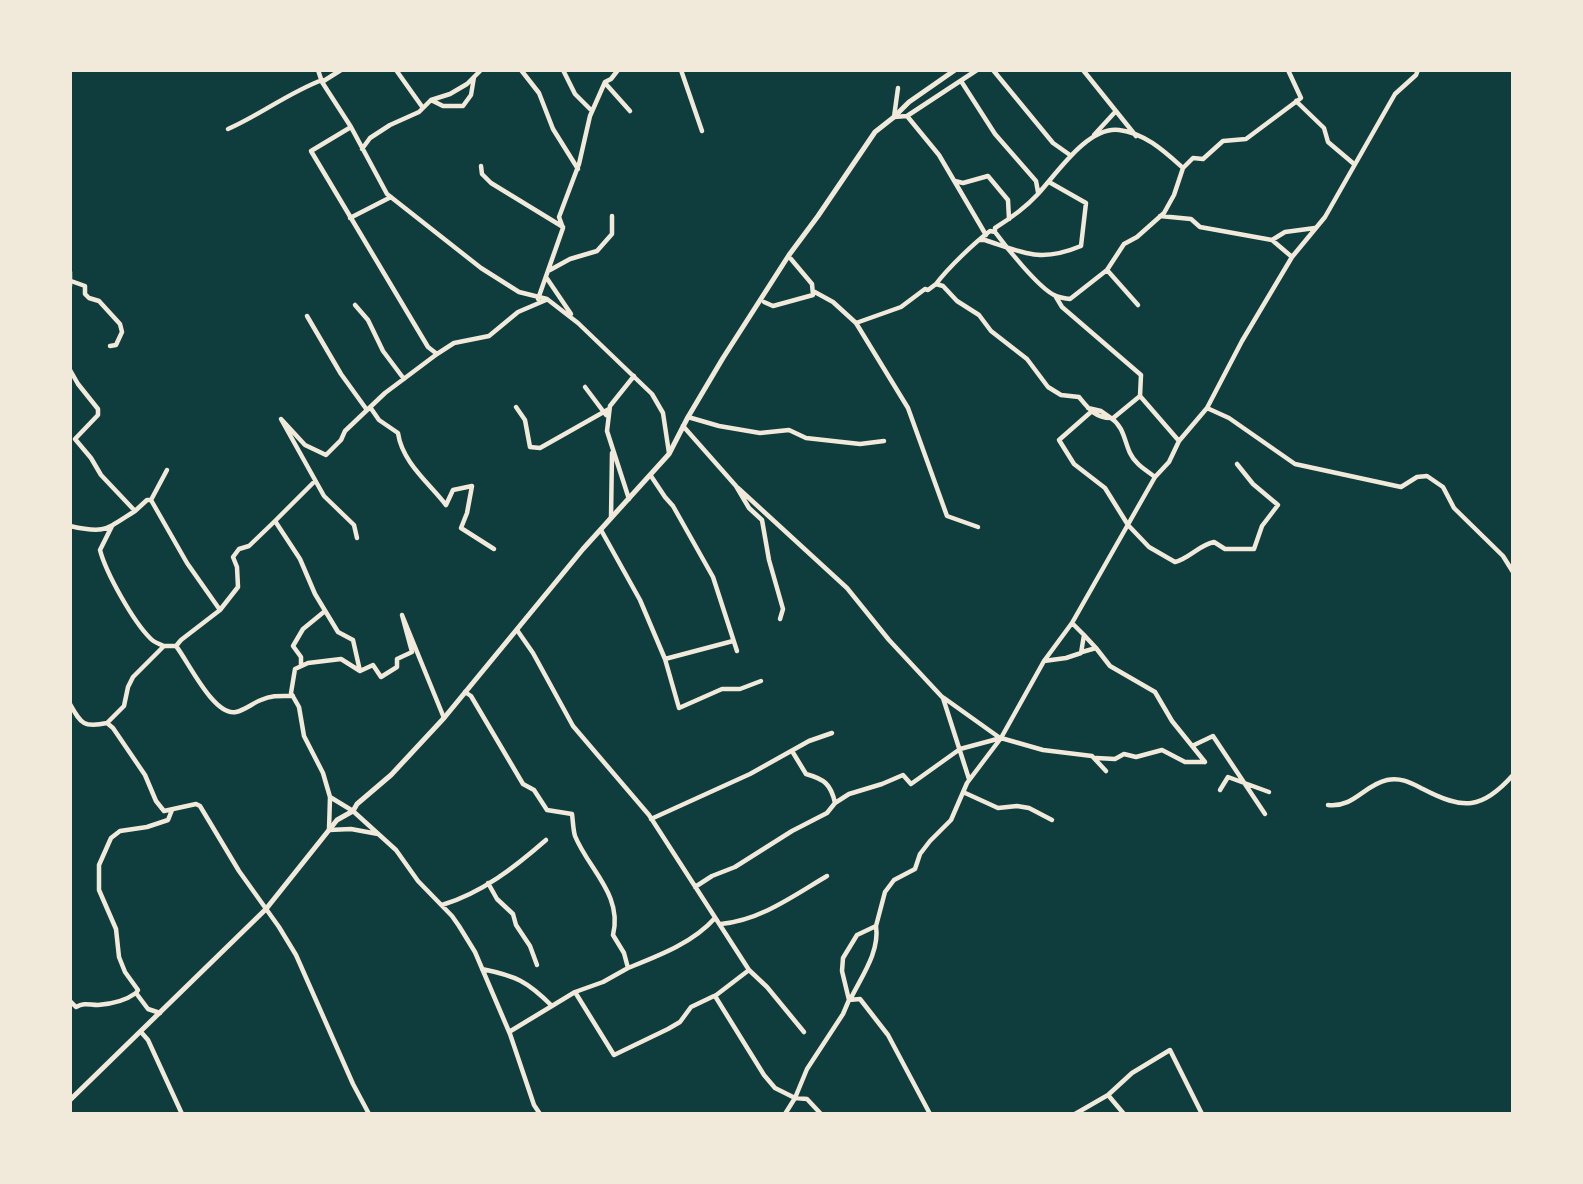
<!DOCTYPE html>
<html>
<head>
<meta charset="utf-8">
<style>
  body { margin:0 }
  #map { position:relative; width:1583px; height:1184px; overflow:hidden; background:#0f3d3e; font-family:Cabin,sans-serif }
  canvas { display:block }
  .frame { position:absolute; inset:0; border:72px solid #f1e9da; pointer-events:none }
</style>
</head>
<body>
<div id="map">
<canvas width="1583" height="1184"></canvas>
<div class="frame"></div>
</div>
<script>
const g = document.querySelector('canvas').getContext('2d');
g.lineJoin = 'round';
function trace(path, color, width, dash) { g.strokeStyle = color; g.lineWidth = width; g.lineCap = dash ? 'butt' : 'round'; g.setLineDash(dash || []); g.stroke(path); }
trace(new Path2D(`
  M318,70L322,82L351,127L387,194L481,268L519,292L547,299L578,323L652,394L663,413L669,453
  M396,70L423,108
  M521,70L539,93L553,129L578,169
  M563,70L575,94L592,111
  M681,70L702,131
  M993,70L1053,143L1070,155
  M1083,70L1136,136
  M961,81L995,134L1036,181L1038,192
  M322,82L341,70
  M605,83L630,111
  M898,88L894,117L907,116L977,70
  M431,100L443,106H463L471,95L474,77
  M1296,101L1324,128L1328,142L1354,164
  M907,116L939,155L986,235
  M351,127L311,151L428,347L437,354
  M228,129C260,115 288,93 322,80
  M1094,135L1116,111
  M362,149L370,138L390,125L419,112L431,100L450,94L467,84L481,70
  M481,166L482,174L491,183L563,227
  M1183,168L1193,158L1203,159L1223,141L1246,139L1301,98L1288,70
  M955,181L963,183L988,176L1008,200L1009,219
  M1160,216L1191,219L1200,227L1272,240L1292,257
  M350,218L391,197
  M979,240H985C1024,253 1040,263 1081,246L1086,203L1049,182
  M1272,240L1285,232L1315,228
  M550,270L570,259L597,251L612,234V216
  M1107,270L1138,305
  M70,272V286
  M546,277L571,314
  M71,281L85,286V294L89,298L99,301L120,324L122,332L116,345L110,346
  M936,284C948,268 974,243 990,231L995,232C1006,247 1038,287 1054,295C1059,298 1064,298 1070,299L1107,270L1124,244L1137,237L1164,213L1174,195L1183,168C1165,152 1145,133 1119,130C1087,126 1056,175 1037,195C1025,208 1011,218 995,228V232
  M813,291L833,302L856,323L901,307L925,289L928,290L936,284L943,286L957,301L979,315L991,331L1027,359L1048,387L1061,395L1079,397C1088,408 1095,418 1111,418L1101,411L1088,408
  M1056,297L1062,307L1141,375L1140,396
  M538,299L563,228L559,217L579,164L590,116L605,82L611,79L618,70
  M764,302L773,306L813,295L812,284L791,259
  M355,305L368,320L383,351L404,379
  M307,316L341,374L367,410
  M856,323L908,408L947,516L978,527
  M70,370L78,384L98,409V415L75,439L91,458L101,475L135,511L147,500H151
  M585,387L606,415
  M370,407L379,420L398,433C402,462 429,483 446,505L453,490L472,486L467,513L461,528L494,549
  M516,407L525,420L530,447L540,448L609,409
  M1207,408L1229,418L1295,464L1401,487L1417,477L1427,476L1443,487L1454,508L1503,556L1513,572
  M1092,411L1059,440L1074,464L1105,488L1128,525L1149,547L1175,562C1190,558 1199,545 1214,542L1225,549H1254L1262,526L1278,505L1253,484L1237,464
  M688,417L719,426L760,433L789,430L806,438L860,444L884,441
  M1111,418C1124,427 1124,440 1130,453C1135,464 1146,470 1155,477
  M1112,419L1140,396L1179,441
  M683,426L736,486L749,508L762,520L769,560L783,609L780,619
  M167,470L151,500L187,563L220,610L238,587L237,567L233,557L239,549L249,546L275,521
  M651,476L665,497L673,506L713,577L737,651
  M315,481L275,521L300,559L315,594L338,632L353,640L360,671
  M738,488L847,588L889,640L943,698L969,779
  M629,499L607,431L610,406L634,376
  M611,518L612,453
  M70,526C105,534 105,530 135,511
  M601,530L640,600L665,659L679,708L722,689H740L761,681
  M357,538L354,525L324,496L281,419L305,445L326,455L341,440L345,431L385,393L437,354L454,343L489,336L518,312L546,300
  M517,630L533,653L573,726L649,815L749,970
  M163,646H176L181,640L220,610
  M176,646C188,661 214,717 236,712C245,710 253,703 261,700C272,695 281,696 293,696
  M1096,648L1110,666L1155,692L1172,721L1205,762
  M1082,652L1096,648L1084,635
  M665,659L733,641
  M1044,661L1066,658L1081,653L1084,635L1072,623
  M301,666V657L293,646L303,629L325,611
  M465,692L471,696L523,784L534,790L547,810L572,814C573,821 573,829 575,836C589,870 623,895 613,935L624,953L628,968L603,982L575,992L614,1055L668,1029L680,1022L691,1007L714,996
  M944,698L1000,738
  M70,704C81,724 84,728 107,723L113,728L145,775L156,801L164,811L196,804L200,806L239,871L279,927L296,955L353,1084L369,1114
  M107,723L124,706L128,687L133,677L164,646C159,644 153,642 150,638C133,621 106,573 100,550L112,526
  M1192,746L1213,736L1265,814
  M792,751L806,774C824,779 831,784 835,803
  M1096,758L1115,759L1124,754L1136,757L1162,750L1185,762H1204
  M1220,790L1228,777L1269,792
  M963,792L998,808L1017,806L1029,808L1052,820
  M330,797L353,811L396,850L418,881L452,916L459,926L475,952L510,1034L534,1105L540,1114
  M1328,805C1354,808 1364,785 1387,780C1401,777 1411,783 1423,789C1463,810 1482,810 1513,775
  M651,819L750,774L809,741L832,733
  M378,834L351,829L329,830L330,797L323,773L304,736L299,707L291,693L295,669L308,663L341,659L360,671L373,665L381,677L397,667V659L412,652L402,615L444,718
  M488,883L497,899L513,914L516,925L530,946L537,965
  M695,887L712,876L735,867L792,831L827,813L835,803L849,794L882,784L903,775L911,784L960,749L1001,738L1044,661L1072,623L1155,477L1169,462L1179,441L1207,408L1242,341L1292,257L1325,217L1395,94L1416,75L1418,70
  M442,905C482,893 515,867 546,840
  M721,924C761,920 793,896 827,876
  M628,968C658,956 693,943 715,918
  M482,969C516,976 527,981 552,1006
  M136,993L138,990L125,972L119,957L116,929L99,890V865L111,838L120,831L147,827L168,820L172,810
  M849,1000L860,999L888,1035L930,1114
  M850,1000C861,977 880,952 876,926
  M70,1001L76,1007C85,1002 89,1005 98,1005C112,1004 125,1001 136,993L148,1009L160,1013
  M141,1032L148,1040L182,1114
  M509,1032L575,992
  M804,1032L767,987L749,970L715,996L764,1075L775,1088L795,1098L807,1069L843,1014L849,1000L842,971L843,958L857,935L876,926L885,892L894,880L915,869L920,854L930,841L951,820L967,783L1001,738L1043,750L1092,756L1106,771
  M1108,1095L1132,1073L1170,1050L1202,1114
  M785,1114L795,1098L807,1099L821,1114
  M1075,1114L1108,1095L1124,1114`), '#f1e9da', 4.5);
trace(new Path2D(`
  M70,1100L266,909L337,820L353,811L357,804L391,775L444,718L583,549L669,454L688,417L723,358L789,255L818,216L875,132L894,117L909,102L955,70`), '#f1e9da', 5);
</script>
</body>
</html>
